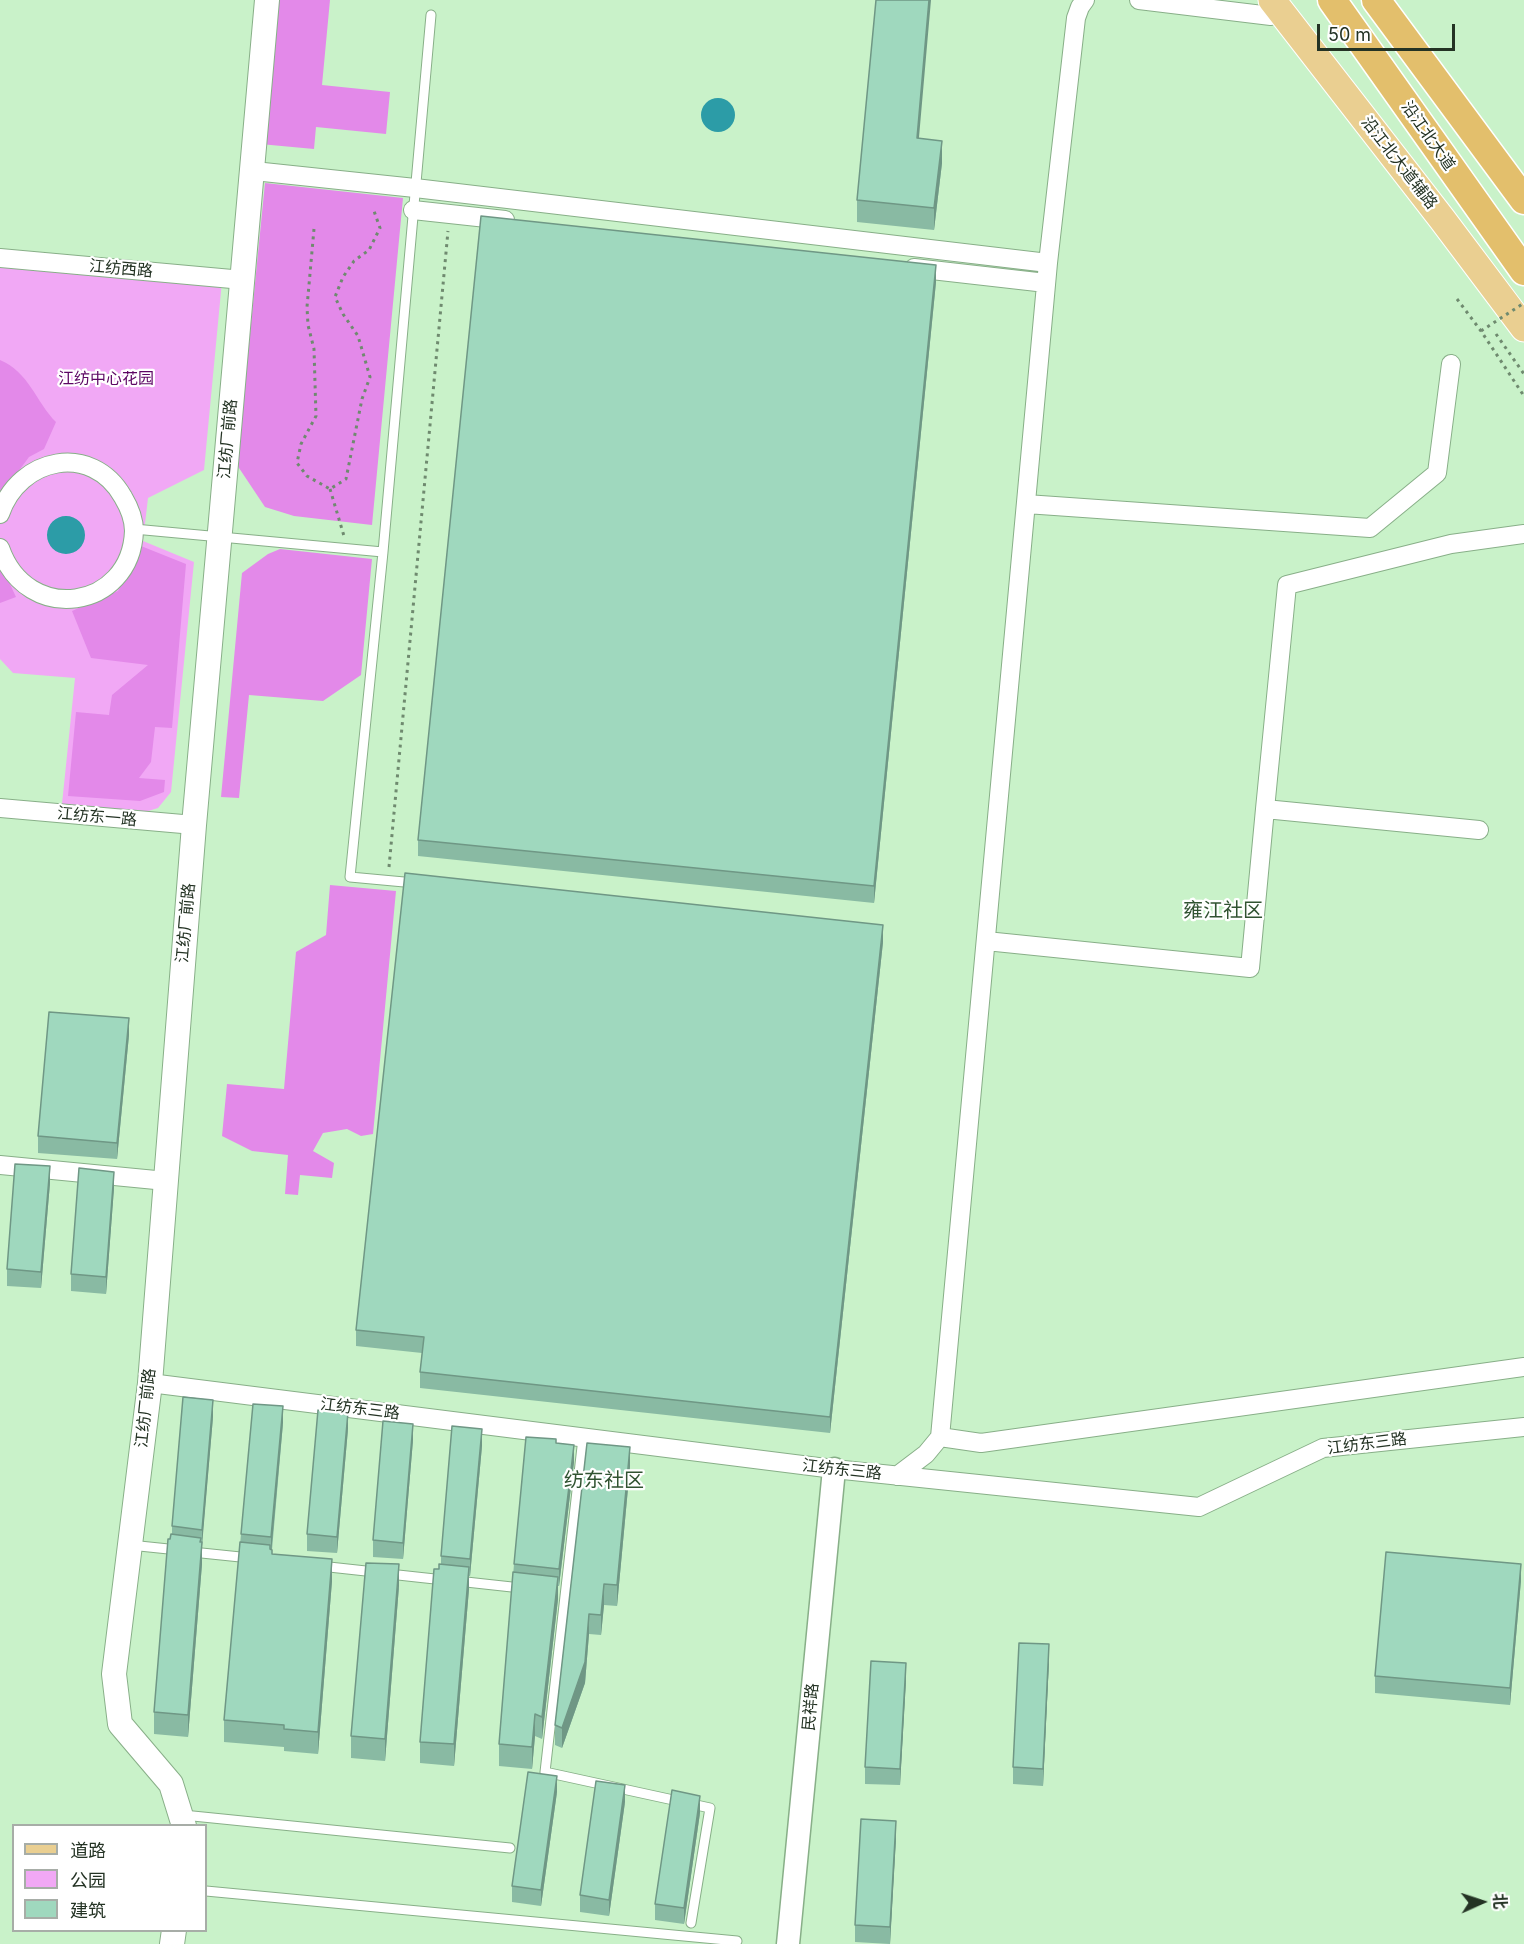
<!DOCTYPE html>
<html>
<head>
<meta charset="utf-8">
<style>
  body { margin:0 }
  #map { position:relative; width:1524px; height:1944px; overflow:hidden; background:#c9f2c9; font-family:Inter,"Noto Sans SC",sans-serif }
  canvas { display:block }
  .legend { position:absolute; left:12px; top:1824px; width:195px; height:108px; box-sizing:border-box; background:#fff; border:2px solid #a7ada7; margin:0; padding:8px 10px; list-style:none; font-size:18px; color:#243324 }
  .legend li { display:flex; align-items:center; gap:12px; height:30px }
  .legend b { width:30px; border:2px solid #a7ada7 }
  .north { position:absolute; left:1452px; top:1872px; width:60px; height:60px; -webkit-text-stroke:4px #fff; paint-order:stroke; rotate:87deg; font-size:16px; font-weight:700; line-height:24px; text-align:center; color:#243324 }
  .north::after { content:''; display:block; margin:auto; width:21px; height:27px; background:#243324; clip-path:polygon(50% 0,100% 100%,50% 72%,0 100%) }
  .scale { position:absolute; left:1317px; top:24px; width:138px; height:27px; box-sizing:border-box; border:3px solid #243324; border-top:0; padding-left:8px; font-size:18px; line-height:21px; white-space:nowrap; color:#243324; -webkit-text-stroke:4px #fff; paint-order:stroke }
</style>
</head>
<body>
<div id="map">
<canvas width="1524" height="1944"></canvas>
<ul class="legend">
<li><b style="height:8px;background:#eacf91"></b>道路</li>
<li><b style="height:16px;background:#f1a8f5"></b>公园</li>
<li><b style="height:16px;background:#9fd8be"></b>建筑</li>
</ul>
<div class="north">北</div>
<div class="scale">50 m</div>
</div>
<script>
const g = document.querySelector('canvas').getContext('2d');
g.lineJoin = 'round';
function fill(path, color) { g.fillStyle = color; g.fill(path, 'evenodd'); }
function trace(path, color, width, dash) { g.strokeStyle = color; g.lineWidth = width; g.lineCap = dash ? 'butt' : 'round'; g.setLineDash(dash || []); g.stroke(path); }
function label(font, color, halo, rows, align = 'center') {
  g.font = font + ' Inter,"Noto Sans SC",sans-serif'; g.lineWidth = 4.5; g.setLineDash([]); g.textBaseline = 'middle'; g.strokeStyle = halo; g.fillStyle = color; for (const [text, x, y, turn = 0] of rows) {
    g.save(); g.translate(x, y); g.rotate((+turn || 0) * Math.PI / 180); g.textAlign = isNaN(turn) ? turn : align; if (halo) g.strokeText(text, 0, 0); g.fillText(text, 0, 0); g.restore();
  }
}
fill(new Path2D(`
  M0,263L222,281L204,470L148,498L143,541L194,562L171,792L158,808L145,812L62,804L75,678L13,673L0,659Z`), '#f1a8f5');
fill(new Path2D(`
  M273,0H330L322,85L390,92L386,134L316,127L314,149L260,144Z
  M265,183L403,198L372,525L294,516L265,507L237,465Z
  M0,360C29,372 36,402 56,422L44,449L29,457L0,496Z
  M141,546L186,564L172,728L155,727L151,762L139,778L165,780L164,792L140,801L68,796L76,712L109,715L112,695L148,665L91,658L72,611L118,591Z
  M280,549L372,559L361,675L323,701L249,695L239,798L221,797L242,573L268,554Z
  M0,563L16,597L0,603Z
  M330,885L396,891L373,1134L361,1136L347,1129L323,1133L313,1151L334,1163L332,1178L300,1175L298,1195L285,1194L288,1155L252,1151L222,1136L227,1084L284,1089L296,952L326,935Z`), '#e389e9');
fill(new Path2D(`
  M701 115a17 17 0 1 1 34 0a17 17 0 1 1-34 0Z
  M47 535a19 19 0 1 1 38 0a19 19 0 1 1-38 0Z`), '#2c9ca7');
const service = new Path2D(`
  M134,529L383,552
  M415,883L350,877L383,552L431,15
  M583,1438L545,1772L710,1808L691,1923
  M130,1545L178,1550
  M192,1552L250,1558
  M320,1566L375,1572
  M389,1574L444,1580
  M457,1581L521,1588
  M183,1815L510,1848
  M206,1891L737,1941`);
const minor = new Path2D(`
  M1139,0L1271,16
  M254,171L415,188L1048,263
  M413,210L505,220
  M0,258L243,280
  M914,268L1046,283
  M1026,504L1370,528L1437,473L1451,364
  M0,514C19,457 92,442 123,497C129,507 134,519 134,531C131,610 27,626 0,548
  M0,808L194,825
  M1265,809L1287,585L1451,544L1524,534
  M986,941L1250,968L1265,809L1479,830
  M0,1165L166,1181
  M150,1383L834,1469L1199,1507L1323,1448L1524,1427
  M940,1437L981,1443L1524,1367
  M897,1476L926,1454L940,1437L1048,263L1076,18L1080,7L1085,0`);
const tertiary = new Path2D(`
  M788,1944L834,1469`);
const secondary = new Path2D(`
  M184,1826L171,1784L120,1724L114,1674L150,1383L194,825L267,0
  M172,1944L174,1930`);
const primary = new Path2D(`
  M1272,0L1442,219L1524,328`);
const trunk = new Path2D(`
  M1332,0L1524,271
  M1376,0L1524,200`);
trace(service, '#88af88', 11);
trace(minor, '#88af88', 20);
trace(tertiary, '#88af88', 25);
trace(secondary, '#88af88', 26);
trace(primary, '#fff', 29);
trace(trunk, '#fff', 31);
trace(new Path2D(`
  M314,229L307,307L308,325L314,349L316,416L301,444L297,463L307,476L330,489L346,479L362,399L370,377L358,336L343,314L335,297L343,277L354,261L369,250L380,228L374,211
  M1457,299L1481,331L1524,396
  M1496,334L1524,374
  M330,489L344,536
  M389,867L448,231`), '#6f8a6f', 3, [3, 4.5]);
trace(service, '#fff', 9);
trace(minor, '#fff', 18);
trace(tertiary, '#fff', 22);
trace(secondary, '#fff', 24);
trace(primary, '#eacf91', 27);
trace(trunk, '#e3bf6c', 28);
trace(new Path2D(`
  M1481,331L1524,303`), '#6f8a6f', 3, [3, 4.5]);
fill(new Path2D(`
  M918,138L942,163L934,230L857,222V200Z
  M936,282L874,903L418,856V840Z
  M883,942L830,1433L420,1388V1372L422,1353L356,1346V1330Z
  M129,1035L117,1159L38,1153V1136Z
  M50,1183L41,1288L7,1286V1269Z
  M114,1188L106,1294L71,1291V1274Z
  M213,1417L202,1542V1564L188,1737L154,1734V1712L170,1539L172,1534V1526Z
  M283,1423L272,1550V1554L332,1581L318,1754L284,1751V1747L224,1742V1720L241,1534Z
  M348,1429L337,1553L307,1551V1534Z
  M413,1440L403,1559L373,1557V1540Z
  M556,1443L574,1462L559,1586H558V1599L542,1739L535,1736L532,1769L499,1766V1744L514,1564Z
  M482,1446L470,1576H469V1589L454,1766L420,1763V1742L439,1569L441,1564V1556Z
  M630,1467L617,1606L604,1605L601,1635L589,1634L585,1683L562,1748L555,1745V1725Z
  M1521,1580L1510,1705L1375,1693V1676Z
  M399,1586L385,1761L351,1758V1736Z
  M1049,1661L1043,1786L1013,1784V1767Z
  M906,1680L900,1785L865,1784V1767Z
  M557,1792L541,1906L512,1902V1886Z
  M625,1802L609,1916L580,1912V1895Z
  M700,1813L684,1924L655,1920V1904Z
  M896,1838L890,1944L855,1942V1925Z`), '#89baa3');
fill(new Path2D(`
  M929,0H931L917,160V138Z
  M942,141V163L934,230V208Z
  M936,265V282L874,903V886Z
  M883,925V942L830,1433V1417Z
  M129,1018V1035L117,1159V1143Z
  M50,1166V1183L41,1288V1272Z
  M114,1172V1188L106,1294V1277Z
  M213,1400V1417L202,1546V1530Z
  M283,1406V1423L271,1554V1537Z
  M348,1412V1429L337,1553V1537Z
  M413,1424V1440L403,1559V1543Z
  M482,1429V1446L470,1576V1559Z
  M574,1445V1462L559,1586V1569Z
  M630,1447V1467L617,1606V1585Z
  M202,1542V1564L188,1737V1715Z
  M332,1559V1581L318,1754V1732Z
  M399,1564V1586L385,1761V1739Z
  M1521,1564V1580L1510,1705V1688Z
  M469,1567V1589L454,1766V1744Z
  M558,1577V1599L542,1739V1717Z
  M604,1584V1605L601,1635V1615Z
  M589,1614V1634L585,1683L562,1748V1728Z
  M1049,1644V1661L1043,1786V1769Z
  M906,1663V1680L900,1785V1769Z
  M535,1714V1736L532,1769V1747Z
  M557,1776V1792L541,1906V1890Z
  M625,1785V1802L609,1916V1900Z
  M700,1796V1813L684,1924V1908Z
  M896,1821V1838L890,1944V1927Z`), '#6f9785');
const building = new Path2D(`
  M876,0H929L917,138L942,141L934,208L857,200Z
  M481,216L936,265L874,886L418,840Z
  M405,873L883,925L830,1417L420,1372L424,1337L356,1330Z
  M49,1012L129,1018L117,1143L38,1136Z
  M15,1164L50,1166L41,1272L7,1269Z
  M79,1168L114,1172L106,1277L71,1274Z
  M183,1397L213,1400L202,1530L172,1526Z
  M253,1404L283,1406L271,1537L241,1534Z
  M318,1410L348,1412L337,1537L307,1534Z
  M383,1421L413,1424L403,1543L373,1540Z
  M452,1426L482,1429L470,1559L441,1556Z
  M526,1437L556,1439V1443L574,1445L559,1569L514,1564Z
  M587,1443L630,1447L617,1585L604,1584L601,1615L589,1614L585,1662L562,1728L555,1725Z
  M171,1534L201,1538L200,1542H202L188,1715L154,1712L168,1539H170Z
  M240,1542L270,1545V1549L272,1550V1554L332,1559L318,1732L284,1729V1725L224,1720Z
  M1386,1552L1521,1564L1510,1688L1375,1676Z
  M366,1563L399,1564L385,1739L351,1736Z
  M439,1564L469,1567L454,1744L420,1742L434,1569H439Z
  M513,1572L558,1577L542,1717L535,1714L532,1747L499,1744Z
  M1019,1643L1049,1644L1043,1769L1013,1767Z
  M871,1661L906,1663L900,1769L865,1767Z
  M528,1772L557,1776L541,1890L512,1886Z
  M596,1781L625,1785L609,1900L580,1895Z
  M672,1790L700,1796L684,1908L655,1904Z
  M861,1819L896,1821L890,1927L855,1925Z`);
fill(building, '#9fd8be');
trace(building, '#6f9785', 1.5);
label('16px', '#243324', '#fff', [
  ["沿江北大道",1428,136,55],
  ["沿江北大道辅路",1399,163,52],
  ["江纺西路",121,269,5],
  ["江纺厂前路",228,439,-85],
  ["江纺东一路",97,817,5],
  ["江纺厂前路",186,923,-85],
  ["江纺厂前路",146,1408,-84],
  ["江纺东三路",360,1409,7],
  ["江纺东三路",1367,1444,-7],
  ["江纺东三路",842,1470,6],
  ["民祥路",811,1707,-85]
]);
label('16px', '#5d0764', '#fff', [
  ["江纺中心花园",106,379]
]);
label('20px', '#305331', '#fff', [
  ["雍江社区",1223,911],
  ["纺东社区",604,1481]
]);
</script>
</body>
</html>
